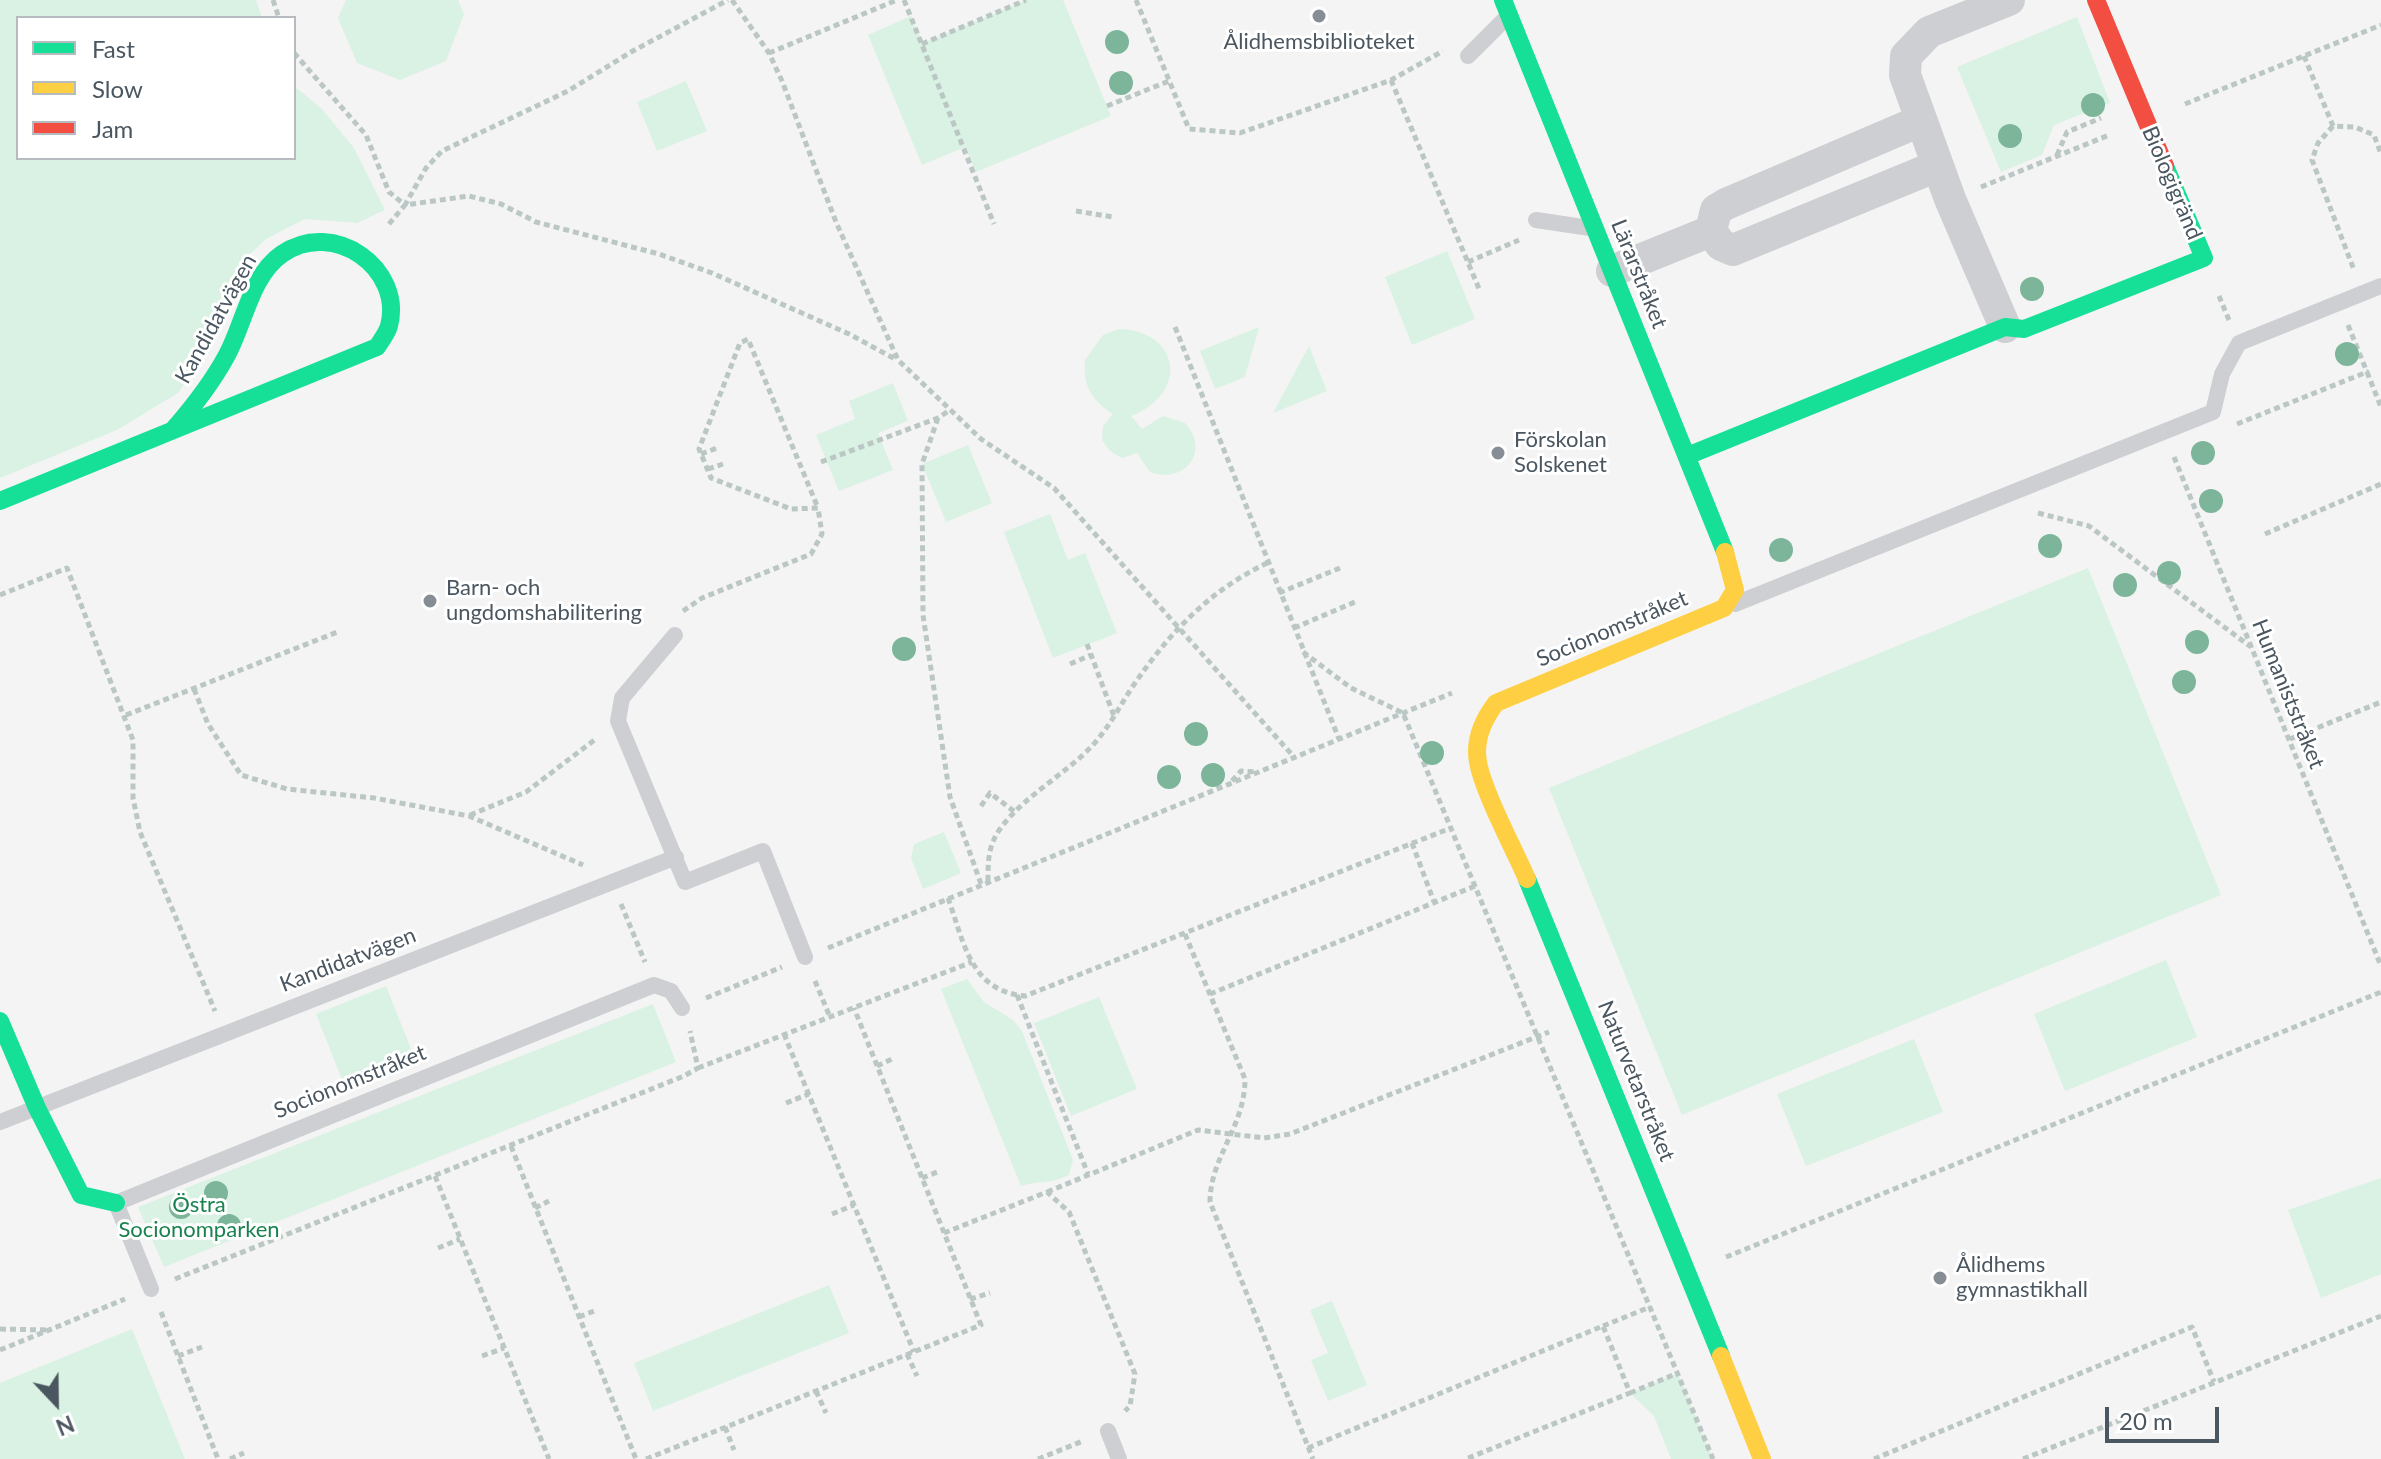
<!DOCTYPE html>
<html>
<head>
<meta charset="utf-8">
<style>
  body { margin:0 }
  #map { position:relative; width:2381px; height:1459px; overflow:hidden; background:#f4f4f4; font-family:Lato,sans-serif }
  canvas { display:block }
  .legend { position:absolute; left:16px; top:16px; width:280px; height:144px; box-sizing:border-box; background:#fff; border:2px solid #b7bbbf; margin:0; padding:10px 14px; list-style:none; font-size:24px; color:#4a5660 }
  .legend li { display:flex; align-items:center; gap:16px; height:40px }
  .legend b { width:40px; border:2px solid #b7bbbf }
  .north { position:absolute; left:16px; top:1363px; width:80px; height:80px; -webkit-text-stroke:6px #fff; paint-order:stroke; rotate:158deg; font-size:22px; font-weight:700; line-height:32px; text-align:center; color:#4a5660 }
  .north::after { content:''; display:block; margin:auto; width:28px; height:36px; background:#4a5660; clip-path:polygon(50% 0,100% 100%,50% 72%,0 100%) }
  .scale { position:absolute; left:2105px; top:1407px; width:114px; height:36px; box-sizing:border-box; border:4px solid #4a5660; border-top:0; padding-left:10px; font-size:24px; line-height:28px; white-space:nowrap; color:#4a5660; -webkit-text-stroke:6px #fff; paint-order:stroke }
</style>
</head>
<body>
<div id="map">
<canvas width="2381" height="1459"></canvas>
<ul class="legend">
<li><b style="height:10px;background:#16e098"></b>Fast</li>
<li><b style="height:10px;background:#ffcf43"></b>Slow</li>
<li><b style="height:10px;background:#f24e42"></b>Jam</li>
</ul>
<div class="north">N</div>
<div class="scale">20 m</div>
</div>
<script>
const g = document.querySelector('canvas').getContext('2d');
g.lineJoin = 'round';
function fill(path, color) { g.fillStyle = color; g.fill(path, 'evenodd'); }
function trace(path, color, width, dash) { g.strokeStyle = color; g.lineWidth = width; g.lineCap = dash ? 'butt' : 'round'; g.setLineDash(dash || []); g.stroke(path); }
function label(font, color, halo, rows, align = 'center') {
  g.font = font + ' Lato,sans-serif'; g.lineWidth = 6; g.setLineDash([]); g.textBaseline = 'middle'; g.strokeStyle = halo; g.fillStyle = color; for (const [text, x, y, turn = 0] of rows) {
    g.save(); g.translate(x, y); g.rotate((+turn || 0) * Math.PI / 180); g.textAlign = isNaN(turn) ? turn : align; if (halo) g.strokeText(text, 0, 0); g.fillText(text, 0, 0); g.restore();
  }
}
fill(new Path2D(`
  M0,0H256L262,18H18V158H294V86L321,108L354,148L385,210L357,223L305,219L266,239L247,257L215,336L178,393L117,430L0,478Z
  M346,0H458L464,14L446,61L400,80L357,63L338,18Z
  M1026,0H1063L1111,116L976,172L965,147L922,165L868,35L911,16L923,43Z
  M2077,17L2110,103L2054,125L2042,155L2001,172L1957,67Z
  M686,81L707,131L657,151L637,102Z
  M1447,251L1475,319L1412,345L1385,277Z
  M1259,327L1245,377L1215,389L1200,351Z
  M1119,329C1182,331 1188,395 1131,416L1142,429L1163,416L1185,423C1211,451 1185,485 1150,472L1137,453L1122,458L1110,451L1102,440L1103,426L1113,414C1091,400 1083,386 1085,360L1103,335Z
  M1309,346L1327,391L1273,413Z
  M893,383L908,421L878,433L893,470L839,491L816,435L855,419L849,401Z
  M968,445L992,503L946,522L922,464Z
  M1050,514L1068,560L1085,553L1117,633L1053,658L1004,532Z
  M2088,568L2221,895L1682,1115L1549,788Z
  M944,832L961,873L923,889L911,858L914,844Z
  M2166,960L2197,1037L2065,1091L2034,1014Z
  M967,979L984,1002L1013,1020L1022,1031L1073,1160L1069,1175C1047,1185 1041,1180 1021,1186L941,989Z
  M386,986L417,1064L347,1092L316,1014Z
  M1099,997L1137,1089L1071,1116L1034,1023Z
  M653,1004L676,1062L164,1267L138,1207Z
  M1914,1039L1943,1112L1806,1166L1777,1094Z
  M2381,1178V1274L2321,1298L2288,1210Z
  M829,1285L849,1333L653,1411L634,1363Z
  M1332,1301L1367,1385L1328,1401L1311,1360L1328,1353L1310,1310Z
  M132,1329L185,1459H0V1383Z
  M1678,1373L1713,1459H1671L1654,1416L1630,1393Z`), '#daf2e3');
trace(new Path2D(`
  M273,0L279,18
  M732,0L769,53L782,81L836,222L898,360L981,439L1054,488L1294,757
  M904,0L994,224
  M1136,0L1189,129L1240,133L1391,80L1443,51
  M922,44L1026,0
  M294,53L366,135L389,192L405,205L426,168L442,151L568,91L631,52L728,0
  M769,53L897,0
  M2304,56L2333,126L2355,127L2374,135L2381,154
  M1391,80L1480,291
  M2185,104L2381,25
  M1107,106L1169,81
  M2333,126L2318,143L2312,160L2354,270
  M2057,155L2067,132L2101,118
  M1981,187L2109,135
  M1076,211L1113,217
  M389,224L405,205L469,196L501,204L536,222L659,254L712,273L849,334L897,360
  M1468,262L1519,240
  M2219,296L2229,320
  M2348,325L2367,372
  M1175,327L1339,739
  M938,418L922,464L923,615L950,797L981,884
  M2237,424L2367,372L2381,407
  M701,454L717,448
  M2174,457L2381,966
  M821,462L938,418L950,410
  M708,469L723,464
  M2038,513L2089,526L2251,647
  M2265,534L2381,484
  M1279,593L1340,568
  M0,595L67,568L133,740V798L140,832L215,1011
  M683,611L702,598L811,554L822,534L818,508L791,509L711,478L699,449L740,343L748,339L818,508
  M1294,628L1355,602
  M1087,644L1114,716
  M1303,652L1351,688L1403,713L1713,1459
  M1070,664L1091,655
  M194,689L208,724L241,775L287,789L374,798L469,816L583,865
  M126,715L340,631
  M2290,739L2381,702
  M1232,781L1241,771L1257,772
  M981,806L990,793L1015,812
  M470,815L526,792L597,738
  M1412,843L1434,902
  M988,881C988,861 988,846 1000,829C1024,796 1063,776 1091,747C1109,728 1119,707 1133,686C1169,633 1209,591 1267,563
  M948,898C964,942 970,991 1025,996L1451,828
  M621,904L645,962
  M1185,934L1245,1079C1245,1127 1210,1157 1210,1202L1313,1459
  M828,948L1452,693
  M815,981L830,1017
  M1210,994L1475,886
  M1017,995L1088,1174
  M706,998L782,967
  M784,1034L914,1352
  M877,1066L894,1058
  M698,1068L972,962
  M786,1103L809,1094
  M511,1146L636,1459
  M435,1176L549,1459
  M922,1178L940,1171
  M1047,1192L1198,1130L1264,1138L1290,1134L1549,1032
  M535,1208L549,1201
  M832,1214L854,1205
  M944,1233L1047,1192L1069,1212L1135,1374L1130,1406L1125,1411
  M438,1248L460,1239
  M1726,1257L2381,992
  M175,1279L684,1076L698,1068L690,1031
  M970,1299L990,1293
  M161,1312L218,1459
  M579,1317L594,1311
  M1603,1326L1650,1307
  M0,1329L47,1330
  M0,1350L125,1299
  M907,1354L917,1376
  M178,1356L202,1347
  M482,1356L504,1348
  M816,1391L826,1413
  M1630,1393L1678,1373
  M725,1427L734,1450
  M1308,1448L1603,1326L1630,1393L1466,1459
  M230,1459L244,1453
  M646,1459L981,1325L854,1008
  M1038,1459L1083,1441
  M1874,1459L2192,1327L2214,1382
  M2023,1459L2381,1316`), '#bbc7c4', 5, [6, 4]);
trace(new Path2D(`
  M1468,56L1506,18
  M1536,220L1590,228
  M1735,604L2213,412L2222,374L2239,343L2381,286
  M675,635L622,698L618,721L685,882L763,851L805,957
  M0,1122L676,857
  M151,1289L116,1203L654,985L671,991L682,1008
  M1108,1431L1119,1459`), '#cdcfd2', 16);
trace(new Path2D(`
  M1711,231L1721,245L1733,250L1937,166
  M1612,271L1711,231L1716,210L1726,204L1920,121
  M2005,327L1950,199L1905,75L1906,56L1929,32L2009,0`), '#cdcfd2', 32);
trace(new Path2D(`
  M1503,0L1725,552
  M1687,456L2005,327L2024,329L2204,258L2165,166
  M0,501L377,347C381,341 387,333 389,326C404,269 334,218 282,254C251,275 244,324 227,355C212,383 193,407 173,430
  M1527,879L1721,1356
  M0,1021L37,1108L81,1195L116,1203`), '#16e098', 18);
trace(new Path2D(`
  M1527,879C1514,849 1483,791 1478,762C1474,740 1483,720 1496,703L1724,608L1735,590L1725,552
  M1721,1356L1762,1459`), '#ffcf43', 18);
trace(new Path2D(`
  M2096,0L2165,166`), '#f24e42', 18);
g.fillStyle = '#7cb599';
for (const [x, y] of [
  [1117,42],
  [1121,83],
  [2093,105],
  [2010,136],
  [2032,289],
  [2347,354],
  [2203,453],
  [2211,501],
  [2050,546],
  [1781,550],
  [2169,573],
  [2125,585],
  [2197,642],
  [904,649],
  [2184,682],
  [1196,734],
  [1432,753],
  [1213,775],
  [1169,777],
  [216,1193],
  [181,1207],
  [229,1226]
]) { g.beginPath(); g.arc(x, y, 12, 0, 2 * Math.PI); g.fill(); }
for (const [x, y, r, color] of [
  [1319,16,8,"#868d94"],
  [1498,453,8,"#868d94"],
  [430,601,8,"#868d94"],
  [1940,1278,8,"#868d94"]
]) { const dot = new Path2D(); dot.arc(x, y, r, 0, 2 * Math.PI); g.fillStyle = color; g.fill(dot); trace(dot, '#fff', 3); }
label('22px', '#4a5660', '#fff', [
  ["Ålidhemsbiblioteket",1319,42,"center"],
  ["Förskolan",1514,440],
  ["Solskenet",1514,465],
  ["Barn- och",446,588],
  ["ungdomshabilitering",446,613],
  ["Ålidhems",1956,1265],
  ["gymnastikhall",1956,1290]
], 'left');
label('22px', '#4a5660', '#fff', [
  ["Biologigränd",2172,183,67],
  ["Lärarstråket",1639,274,68],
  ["Kandidatvägen",216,319,-61],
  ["Socionomstråket",1612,629,-23],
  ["Humaniststråket",2288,694,68],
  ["Kandidatvägen",348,960,-21],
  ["Naturvetarstråket",1636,1081,68],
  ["Socionomstråket",350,1082,-22]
]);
label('22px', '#1a824f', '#fff', [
  ["Östra",199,1205],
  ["Socionomparken",199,1230]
]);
</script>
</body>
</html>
